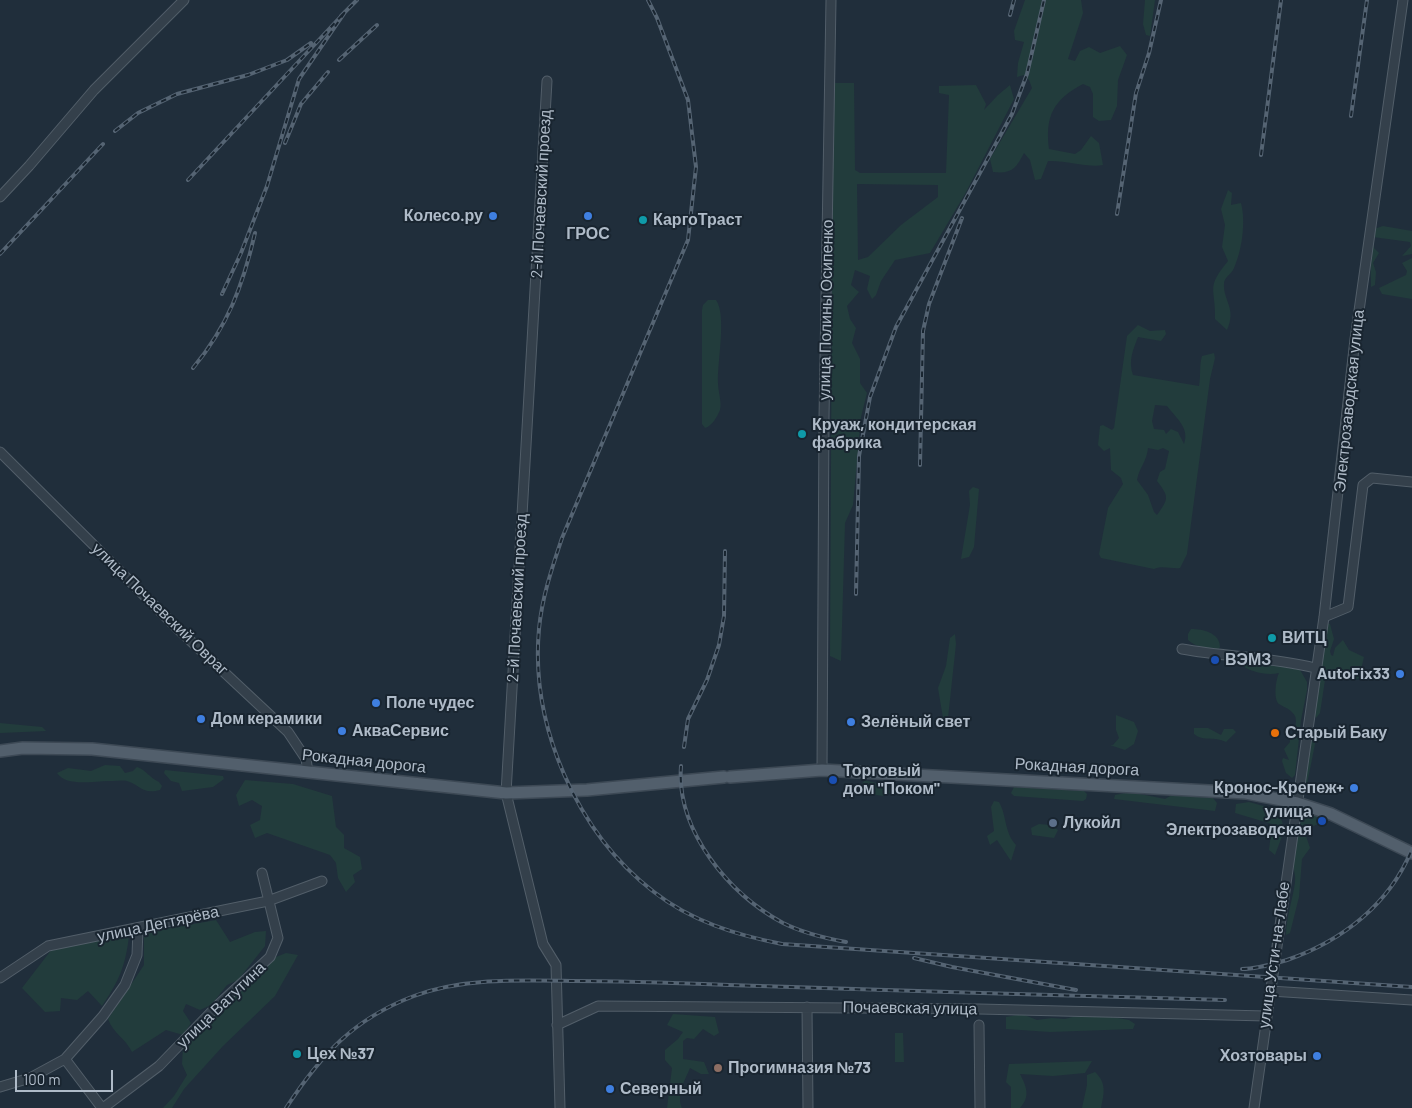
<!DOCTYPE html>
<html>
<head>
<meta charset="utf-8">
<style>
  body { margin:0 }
  #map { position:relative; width:1412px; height:1108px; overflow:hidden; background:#202e3b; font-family:Barlow,sans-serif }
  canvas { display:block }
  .scale { position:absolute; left:15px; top:1070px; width:98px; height:22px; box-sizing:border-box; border:2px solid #afbbc8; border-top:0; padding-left:6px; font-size:15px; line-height:18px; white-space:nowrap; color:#afbbc8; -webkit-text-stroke:4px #192530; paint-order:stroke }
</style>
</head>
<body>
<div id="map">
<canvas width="1412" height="1108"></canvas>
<div class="scale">100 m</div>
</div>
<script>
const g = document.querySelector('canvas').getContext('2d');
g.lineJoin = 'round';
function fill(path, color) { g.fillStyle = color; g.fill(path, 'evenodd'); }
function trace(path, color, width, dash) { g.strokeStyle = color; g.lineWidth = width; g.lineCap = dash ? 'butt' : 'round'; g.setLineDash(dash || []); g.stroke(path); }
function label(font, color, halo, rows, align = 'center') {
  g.font = font + ' Barlow,sans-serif'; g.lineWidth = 4; g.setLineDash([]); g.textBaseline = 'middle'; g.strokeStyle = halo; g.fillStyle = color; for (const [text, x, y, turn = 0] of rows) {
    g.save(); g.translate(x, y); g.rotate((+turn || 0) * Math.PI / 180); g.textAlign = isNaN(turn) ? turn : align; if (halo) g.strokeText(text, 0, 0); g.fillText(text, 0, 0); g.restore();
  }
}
fill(new Path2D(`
  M1025,0H1081L1083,13L1068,59L1075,61L1080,51L1089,47L1100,53L1120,46L1127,55L1118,80L1117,106L1111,120L1099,121L1093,117V94L1090,87L1083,84C1053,100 1045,116 1049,149L1075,154L1081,150L1091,136L1099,143L1103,165C1088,168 1066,160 1048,161L1041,179L1035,180L1030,160L1024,153C1016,169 1011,174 993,172L990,159L1032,88L1029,80L1024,75L1017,77L1018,63L1024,42L1015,40L1014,31Z
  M1145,0H1155L1150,36L1146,35L1143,24Z
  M833,83H854L855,170L860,173H946L949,95L939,93V86L976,85L986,104L984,110L998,95L1010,85L1014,99L965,194L930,253L895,260L881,281L876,295L872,299L867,289L870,276L855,270L851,285L859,292L847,306L850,319L856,328L852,343L860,359V383L867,393L861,417L853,505L845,523L841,661L830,656ZM857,184L938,185V197L901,225L868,257L858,260Z
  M1228,190L1232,193L1231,205L1241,203C1246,222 1242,250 1234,268C1231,275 1224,277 1224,284C1223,301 1237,308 1227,330L1215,319C1216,287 1205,289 1228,261L1222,247L1225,225L1221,209Z
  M1383,226L1412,231V254L1402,256L1411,246L1410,242L1373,237L1374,248L1379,253L1373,263L1376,272L1375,285L1371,287L1370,239L1374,229Z
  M1412,258V299L1382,294L1379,288L1406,275L1407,271L1402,263Z
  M708,300H716C727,316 717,362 718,383C718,391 722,402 720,410C717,417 712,426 705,428L702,424V310L703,305Z
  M1138,325L1150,331L1165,330L1166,334L1161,341L1138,337C1133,350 1128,361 1133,375L1199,386C1201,376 1199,366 1202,356L1214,353L1215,358L1210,379L1187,554L1180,568C1172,569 1161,565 1154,569L1101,558L1099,554L1108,508L1123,484L1121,478L1111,470L1110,448L1104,451L1098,445L1100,426L1103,425L1112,430L1114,428L1127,336ZM1155,405L1167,406C1176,418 1190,428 1184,444L1178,432L1171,429L1166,434L1164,430L1154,429L1152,421ZM1148,448L1158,450L1163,448L1169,451L1165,469L1160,472L1157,481C1169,497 1169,498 1157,515L1154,512L1148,495L1137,480C1139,468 1147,461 1148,448Z
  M973,487L979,489L974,547L969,557L961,559L970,505L969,491Z
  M1326,623L1330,624L1334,639L1330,651L1331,655L1333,656L1335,648L1343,640L1349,650L1364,657L1359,678L1354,681L1339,676L1325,680L1320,713L1316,718L1312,713Z
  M1191,629C1203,629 1220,633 1220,647L1218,650C1208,649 1196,647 1188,640V634Z
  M955,634L956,644L948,718H943L938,688L946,666L950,638Z
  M1242,662H1268L1299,668L1307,682V690L1301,720L1295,775L1292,778L1286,773L1282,761L1283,758L1289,760L1284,749L1290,742L1289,735L1295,732C1295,728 1297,720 1295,716C1290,708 1285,708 1279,704C1273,699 1276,679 1279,673C1267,676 1250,672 1240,664Z
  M1116,715L1134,722L1138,731L1134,744L1125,750L1110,745H1113L1119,738L1116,730Z
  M0,723L42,727L46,731L0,733Z
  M1194,728H1208L1221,735L1224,729H1233L1236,732L1226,742C1214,736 1204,742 1194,734Z
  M1310,735L1316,739L1305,794H1303Z
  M105,765L120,766L125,773L133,771L137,767C146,770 150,778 159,782L162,786L160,790C142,795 139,784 127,781C123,780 117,781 112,781C96,780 67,788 57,773L68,768L91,771Z
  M165,770L223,776L224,779L213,787L182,791L179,783L171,781L164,773Z
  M245,780L293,784L332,796L336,827L344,835V848L360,857L362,869L353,875L355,882L346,892L338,878L336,863L330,855L267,833L255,838L250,825L260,820L262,806L252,800L239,806L236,795Z
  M865,780L876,783L885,780L891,793L883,796L863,793L859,787Z
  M1014,787L1084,791L1087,794L1086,799L1083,801L1014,796L1011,793Z
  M1130,792L1165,799L1172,795L1213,798L1217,803L1215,811L1114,799L1115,795Z
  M994,801L999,802C1007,816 1004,832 1016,845L1011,861L997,840L990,845L987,836L994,831L991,807Z
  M1249,802L1267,807L1269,814L1277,815L1282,821L1284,831L1275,855L1269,850L1272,824L1235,813L1236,804Z
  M1305,814H1314L1325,821L1304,830L1310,848L1302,859L1299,897L1290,933L1286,935C1286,917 1293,899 1295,882C1296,875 1293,869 1293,862C1294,847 1299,831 1302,816Z
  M1039,824L1050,825L1058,830L1054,838L1032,835L1031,828Z
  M216,920L230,942L255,932L266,931L265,946L238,980L227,985L211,1005L200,1010L186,1004L183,1011L191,1023L183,1035L166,1030L132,1052C126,1039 113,1033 108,1019L144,965V933Z
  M129,935C126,965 119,981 102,1006L88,991L77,1000L61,998L60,1011L45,1012L22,988L52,949Z
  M286,953L298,955L275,996L223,1046L184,1089L172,1108H163L174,1096L187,1075L182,1064L183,1047L276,957Z
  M673,1014L715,1017L719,1033L714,1036L703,1029L694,1039L687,1038L683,1041V1059L704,1062L709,1074H701L690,1068C685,1080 676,1095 682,1108H667L672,1068L665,1060V1050L678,1039L683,1032L667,1025Z
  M1022,1014L1037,1020L1052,1018L1065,1019L1080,1015L1107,1016L1129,1020L1135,1024L1133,1029L1050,1032L1006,1029V1017Z
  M895,1033H903L904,1062H895Z
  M1092,1061L1085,1073L1053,1076L1020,1074C1026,1086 1031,1096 1020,1108H1011V1087L1006,1082L1009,1064Z
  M1095,1072C1107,1083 1104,1094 1101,1108H1082L1087,1085V1075Z`), '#223c3c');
const minor = new Path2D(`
  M547,81L506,793L543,944L556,965L560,1108
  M0,197L29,166L94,90L184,0
  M0,452L180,631L288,732L306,759L308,772
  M1324,617L1348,607L1363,485L1372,478L1412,482
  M1182,649C1226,657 1271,657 1315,668
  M822,770L824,418L831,0
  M0,978L48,946L268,901L322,881
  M1270,991L1412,1000
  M807,1007L808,1108
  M557,1025L598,1006L979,1009L1266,1016
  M979,1025L980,1108
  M65,1059L102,1108
  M0,1087L30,1078L65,1059L103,1016L125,985L137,955L138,929
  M103,1108L159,1066L219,1004L270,957L278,938L262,873
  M1254,1108L1324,617L1355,339L1403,0`);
const major = new Path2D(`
  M0,751L23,748L92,749L506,793L587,790L724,777
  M730,777L822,770L1246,793L1297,803L1331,814L1412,853`);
trace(minor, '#525e69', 11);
trace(major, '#3d4955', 14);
trace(minor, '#34404b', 9);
trace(major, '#525f6c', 11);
const rail = new Path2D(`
  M648,0L657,18L688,100L696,167L688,240L562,538C552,568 542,597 539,629C530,726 577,833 654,892C691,921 736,935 782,944L1412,987
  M1010,15L1014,0
  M341,16L357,0
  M339,60L377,25
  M1351,116L1367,0
  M115,131L138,113L177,94L248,75L287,60L311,43
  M285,143L301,104L328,72
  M1261,155L1281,0
  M188,180L345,12L299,79L267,186L241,253L222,294
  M1117,214L1136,93L1149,53L1161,0
  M0,254L103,144
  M193,368C228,326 243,285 255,233
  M920,465L923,331L929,304L962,218
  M856,594L859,456L870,397L896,327L1012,114L1027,74L1044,0
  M684,747L688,719L707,680L719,645L724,616L725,551
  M681,766C676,831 729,894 783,923C803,933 824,938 846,942
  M914,958L952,967L1076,990
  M1242,969C1257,969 1273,964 1287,960C1342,941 1390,904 1412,849
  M286,1108C321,1055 353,1019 414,996C464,978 518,980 571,981C624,981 677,983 729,985C894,991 1060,995 1225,1000`);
trace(rail, '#556473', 4);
trace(rail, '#192530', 2, [5.5]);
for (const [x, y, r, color] of [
  [493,216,5,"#3f7fe0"],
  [588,216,5,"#3f7fe0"],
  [643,220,5,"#0f9aa8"],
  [802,434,5,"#0f9aa8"],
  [1272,638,5,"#0f9aa8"],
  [1215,660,5,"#1a4fb4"],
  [1400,674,5,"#3f7fe0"],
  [376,703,5,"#3f7fe0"],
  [201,719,5,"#3f7fe0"],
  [851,722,5,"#3f7fe0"],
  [342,731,5,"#3f7fe0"],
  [1275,733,5,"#e8710a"],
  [833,780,5,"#1a4fb4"],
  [1354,788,5,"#3f7fe0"],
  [1322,821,5,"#1a4fb4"],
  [1053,823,5,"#5c6f8a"],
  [297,1054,5,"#0f9aa8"],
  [1317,1056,5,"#3f7fe0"],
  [718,1068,5,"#8d6e63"],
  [610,1089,5,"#3f7fe0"]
]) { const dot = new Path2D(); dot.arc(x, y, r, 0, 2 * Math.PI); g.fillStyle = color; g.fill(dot); trace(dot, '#192530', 2); }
label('16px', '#afbbc8', '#192530', [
  ["2-й Почаевский проезд",541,194,-87],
  ["улица Полины Осипенко",826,310,-89],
  ["Электрозаводская улица",1349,401,-84],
  ["2-й Почаевский проезд",517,598,-87],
  ["улица Почаевский Овраг",160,609,44],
  ["Рокадная дорога",364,761,6],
  ["Рокадная дорога",1077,767,3],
  ["улица Дегтярёва",158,924,-12],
  ["улица Усти-на-Лабе",1274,955,-82],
  ["улица Ватутина",221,1005,-44],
  ["Почаевская улица",910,1008,1]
]);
label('bold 16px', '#afbbc8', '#192530', [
  ["Колесо.ру",483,216,"right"],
  ["КаргоТраст",653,220],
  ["ГРОС",588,234,"center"],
  ["Круаж, кондитерская",812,425],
  ["фабрика",812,443],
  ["ВИТЦ",1282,638],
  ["ВЭМЗ",1225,660],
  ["AutoFix33",1390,674,"right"],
  ["Поле чудес",386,703],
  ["Дом керамики",211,719],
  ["Зелёный свет",861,722],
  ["АкваСервис",352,731],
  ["Старый Баку",1285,733],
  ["Торговый",843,771],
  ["дом \"Поком\"",843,789],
  ["Кронос-Крепеж+",1344,788,"right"],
  ["улица",1312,812,"right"],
  ["Электрозаводская",1312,830,"right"],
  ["Лукойл",1063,823],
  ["Цех №37",307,1054],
  ["Хозтовары",1307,1056,"right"],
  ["Прогимназия №73",728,1068],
  ["Северный",620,1089]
], 'left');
</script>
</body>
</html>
